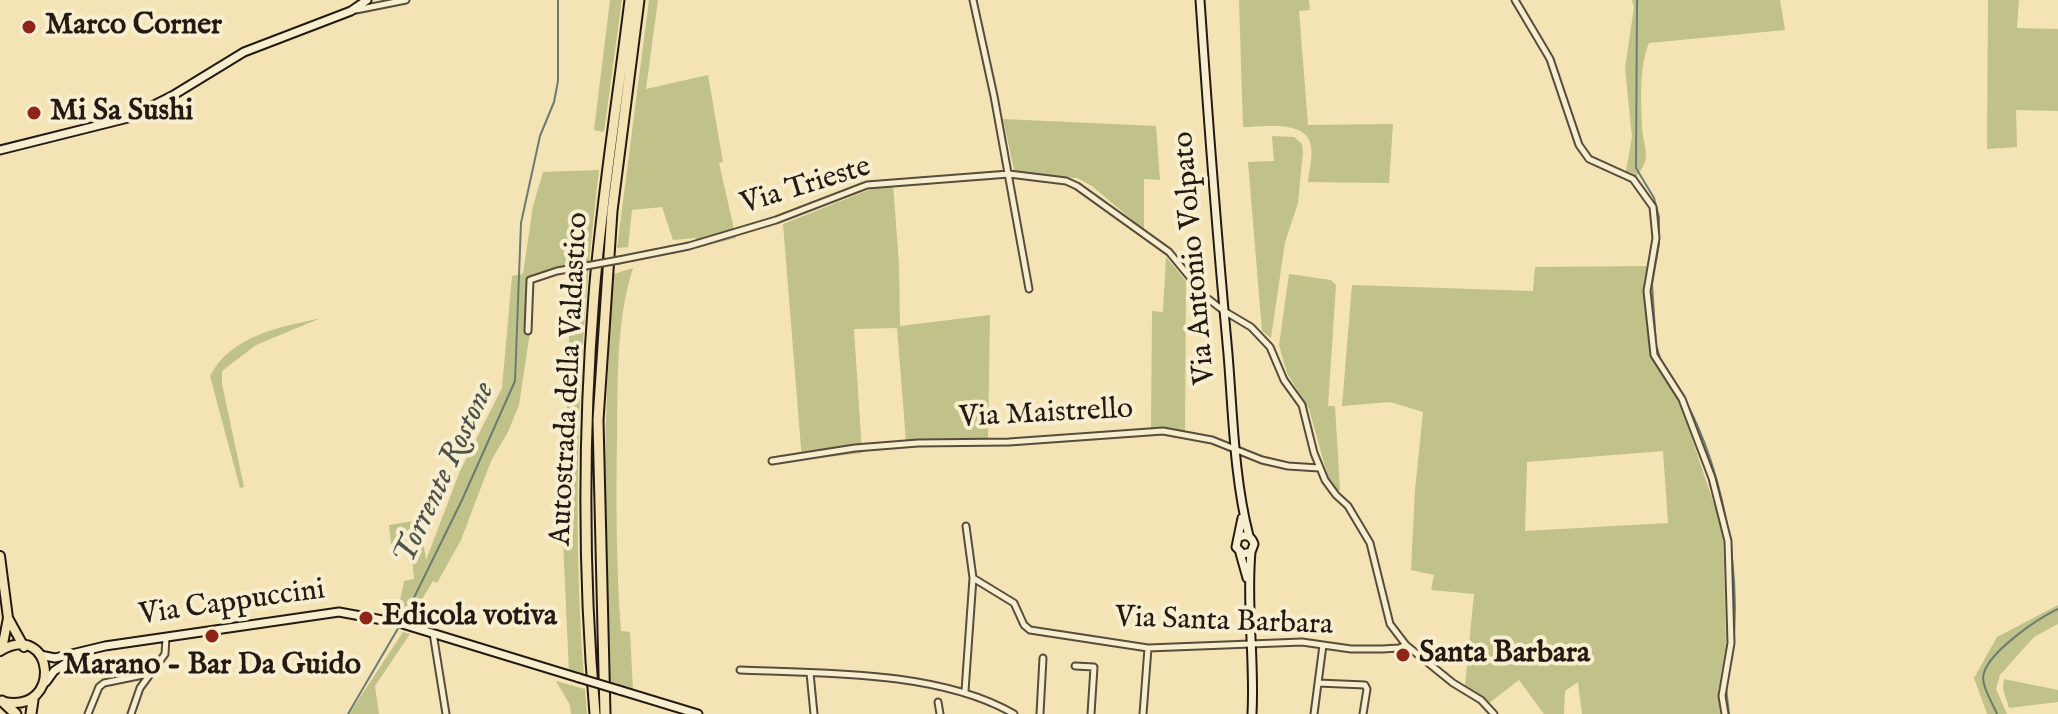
<!DOCTYPE html>
<html>
<head>
<meta charset="utf-8">
<style>
  body { margin:0 }
  canvas { display:block; background:#f3e3b5 }
</style>
</head>
<body>
<canvas width="2058" height="714"></canvas>
<script>
const g = document.querySelector('canvas').getContext('2d');
g.lineJoin = 'round';
function fill(path, color) { g.fillStyle = color; g.fill(path, 'evenodd'); }
function trace(path, color, width, dash) { g.strokeStyle = color; g.lineWidth = width; g.lineCap = dash ? 'butt' : 'round'; g.setLineDash(dash || []); g.stroke(path); }
function label(font, color, halo, rows, align = 'center') {
  g.font = font + ' "IM FELL English",serif'; g.lineWidth = 8; g.setLineDash([]); g.textBaseline = 'middle'; g.strokeStyle = halo; g.fillStyle = color; for (const [text, x, y, turn = 0] of rows) {
    g.save(); g.translate(x, y); g.rotate((+turn || 0) * Math.PI / 180); g.textAlign = isNaN(turn) ? turn : align; if (halo) g.strokeText(text, 0, 0); g.fillText(text, 0, 0); g.restore();
  }
}
fill(new Path2D(`
  M610,0H622L604,132L594,130Z
  M649,0H658L646,89L708,75L723,162L719,163L736,238L698,248L696,238L673,240L662,207L632,210L628,247L617,248Z
  M1239,0H1309L1310,10L1299,11L1308,125L1393,124L1389,183L1308,182C1309,170 1314,154 1310,142C1303,120 1261,127 1243,127Z
  M1632,0H1780L1785,30L1649,43C1639,67 1641,98 1642,124C1642,148 1654,155 1636,177L1626,171L1632,137L1625,68L1634,7Z
  M1988,0H2019L2017,28L2058,29V111L2016,110L2017,147L1987,149Z
  M1003,119L1156,126L1160,180L1144,179V230L1092,186L1077,178L1015,174Z
  M1272,136L1294,137L1302,144L1303,152L1298,203L1285,242L1271,338L1262,331L1248,162L1274,161Z
  M599,170C579,339 571,507 584,677L569,673L563,540L571,269L550,274L528,286L530,332L519,405L508,432L491,461L461,540L437,583L433,581L412,616L398,609L404,581L414,579L411,546L391,545L389,525L420,520L426,560L460,471L502,388L512,276L523,274L533,206L543,172Z
  M893,184L899,264L900,326L990,315L988,441H906L897,328L854,329L862,453L802,460L783,224L881,185Z
  M1166,257L1186,281L1185,431L1151,429L1152,311L1163,312Z
  M1648,266L1644,280L1645,309L1652,357L1681,406L1723,531L1726,645L1718,692L1720,714H1582L1578,682L1565,691L1564,714H1544L1519,680L1489,703L1465,686L1474,594L1431,590L1434,575L1411,570L1415,490L1423,412L1390,402L1342,406L1352,285L1533,291L1535,267ZM1663,451L1668,523L1525,531L1527,462Z
  M633,268C616,321 618,378 617,433C616,499 616,565 621,631L630,632L633,690L610,684C602,547 603,411 614,274Z
  M1289,274L1331,280L1336,285L1328,406H1335L1340,490L1337,491L1328,477L1309,409L1287,373L1279,345Z
  M321,318L256,345L222,371V384L244,487L240,488L210,376C231,335 281,327 321,318Z
  M2058,605V624L2034,637L2000,675L1996,689L2007,714H1987L1974,678L1997,637Z
  M403,632L410,634L375,686L379,714H349Z
  M2004,679L2058,690V702L2009,708L2003,689Z
  M556,681L585,689L587,714H571L570,705Z`), '#c0c28a');
trace(new Path2D(`
  M1637,0L1636,168L1654,198L1659,217V244L1652,284L1656,345L1661,361
  M1671,377C1723,453 1748,587 1728,677
  M403,620L462,500L515,381L521,223L540,136L554,102L558,81V0
  M1726,688L1729,714
  M348,714L400,625
  M1997,714C1993,704 1983,689 1983,678C1984,654 2039,618 2058,609`), '#6b7c72', 2);
const street = new Path2D(`
  M973,0L994,96L1029,289
  M1515,0L1550,59L1579,145L1589,159L1633,179L1653,207L1656,238L1647,291L1654,355L1682,399L1712,478L1728,541L1731,643L1722,696L1725,714
  M356,10L406,0
  M619,260L689,246L776,220L867,185L1009,174L1066,181L1077,186L1169,252L1207,298L1224,311L1251,327L1270,347L1284,380L1302,405L1314,453L1325,480L1336,495L1348,506L1370,543L1390,624L1406,645L1453,683L1481,700L1494,714
  M528,331L530,280L557,271L586,266
  M772,461L855,448L918,443L1009,442L1163,431L1212,440L1262,460L1288,466L1319,468
  M966,526L973,578L1014,603L1024,625L1030,630L1148,648L1302,642L1351,649H1382L1399,648L1406,645
  M433,633L446,714
  M1075,666L1094,667L1091,714
  M740,670C824,673 941,671 1014,714
  M810,673L814,714
  M1318,683L1365,685L1367,689L1363,714
  M965,691L973,578
  M938,702L940,714
  M88,714L99,687L104,683L148,674
  M131,714L140,688L165,654L166,637
  M1040,714L1043,658
  M1143,714L1148,648
  M1314,714L1323,645`);
const secondary = new Path2D(`
  M1200,0C1208,118 1217,236 1228,354C1233,414 1234,478 1249,536
  M0,150L128,118L172,96L244,52L351,11L367,0
  M1240,537C1247,534 1252,537 1254,544L1251,552L1243,554L1236,547L1242,518
  M1251,552C1246,606 1255,660 1252,714
  M1240,553L1247,578
  M40,655L55,658L105,646L339,612L399,623L579,678
  M46,682L54,671L77,656
  M619,690L698,714`);
const primary = new Path2D(`
  M0,556L8,618L2,649
  M8,618L24,647
  M0,651C54,619 64,714 4,702`);
const highway = new Path2D(`
  M2,701L16,714
  M31,714L33,700
  M595,714C583,575 583,435 594,295C602,196 618,99 630,0
  M605,714L598,420L612,211L639,0`);
trace(street, '#584c3c', 9);
trace(secondary, '#241a13', 11);
trace(primary, '#241a13', 12);
trace(highway, '#241a13', 13);
trace(street, '#f7edcf', 5);
trace(secondary, '#f7edcf', 7);
trace(primary, '#f3e3b5', 8);
trace(highway, '#f3e3b5', 9);
const streetBridge = new Path2D(`
  M586,266L619,260`);
const secondaryBridge = new Path2D(`
  M579,678L619,690`);
trace(streetBridge, '#584c3c', 9, []);
trace(secondaryBridge, '#241a13', 11, []);
trace(streetBridge, '#f7edcf', 5);
trace(secondaryBridge, '#f7edcf', 7);
for (const [x, y, r, color] of [
  [29,27,8,"#8f2418"],
  [34,113,8,"#8f2418"],
  [366,618,8,"#8f2418"],
  [212,636,8,"#8f2418"],
  [1403,655,8,"#8f2418"]
]) { const dot = new Path2D(); dot.arc(x, y, r, 0, 2 * Math.PI); g.fillStyle = color; g.fill(dot); trace(dot, '#f7edcf', 3); }
label('bold 30px', '#241a13', '#f7edcf', [
  ["Marco Corner",45,27],
  ["Mi Sa Sushi",50,113],
  ["Edicola votiva",382,618],
  ["Santa Barbara",1419,655],
  ["Marano - Bar Da Guido",212,667,"center"]
], 'left');
label('30px', '#241a13', '#f7edcf', [
  ["Via Trieste",806,187,-17],
  ["Via Antonio Volpato",1196,258,-95],
  ["Autostrada della Valdastico",571,379,-87],
  ["Via Maistrello",1046,415,-3],
  ["Via Cappuccini",232,604,-8],
  ["Via Santa Barbara",1224,623,2]
]);
label('italic 32px', '#4e534a', '#f7edcf', [
  ["Torrente Rostone",446,474,-65]
]);
</script>
</body>
</html>
